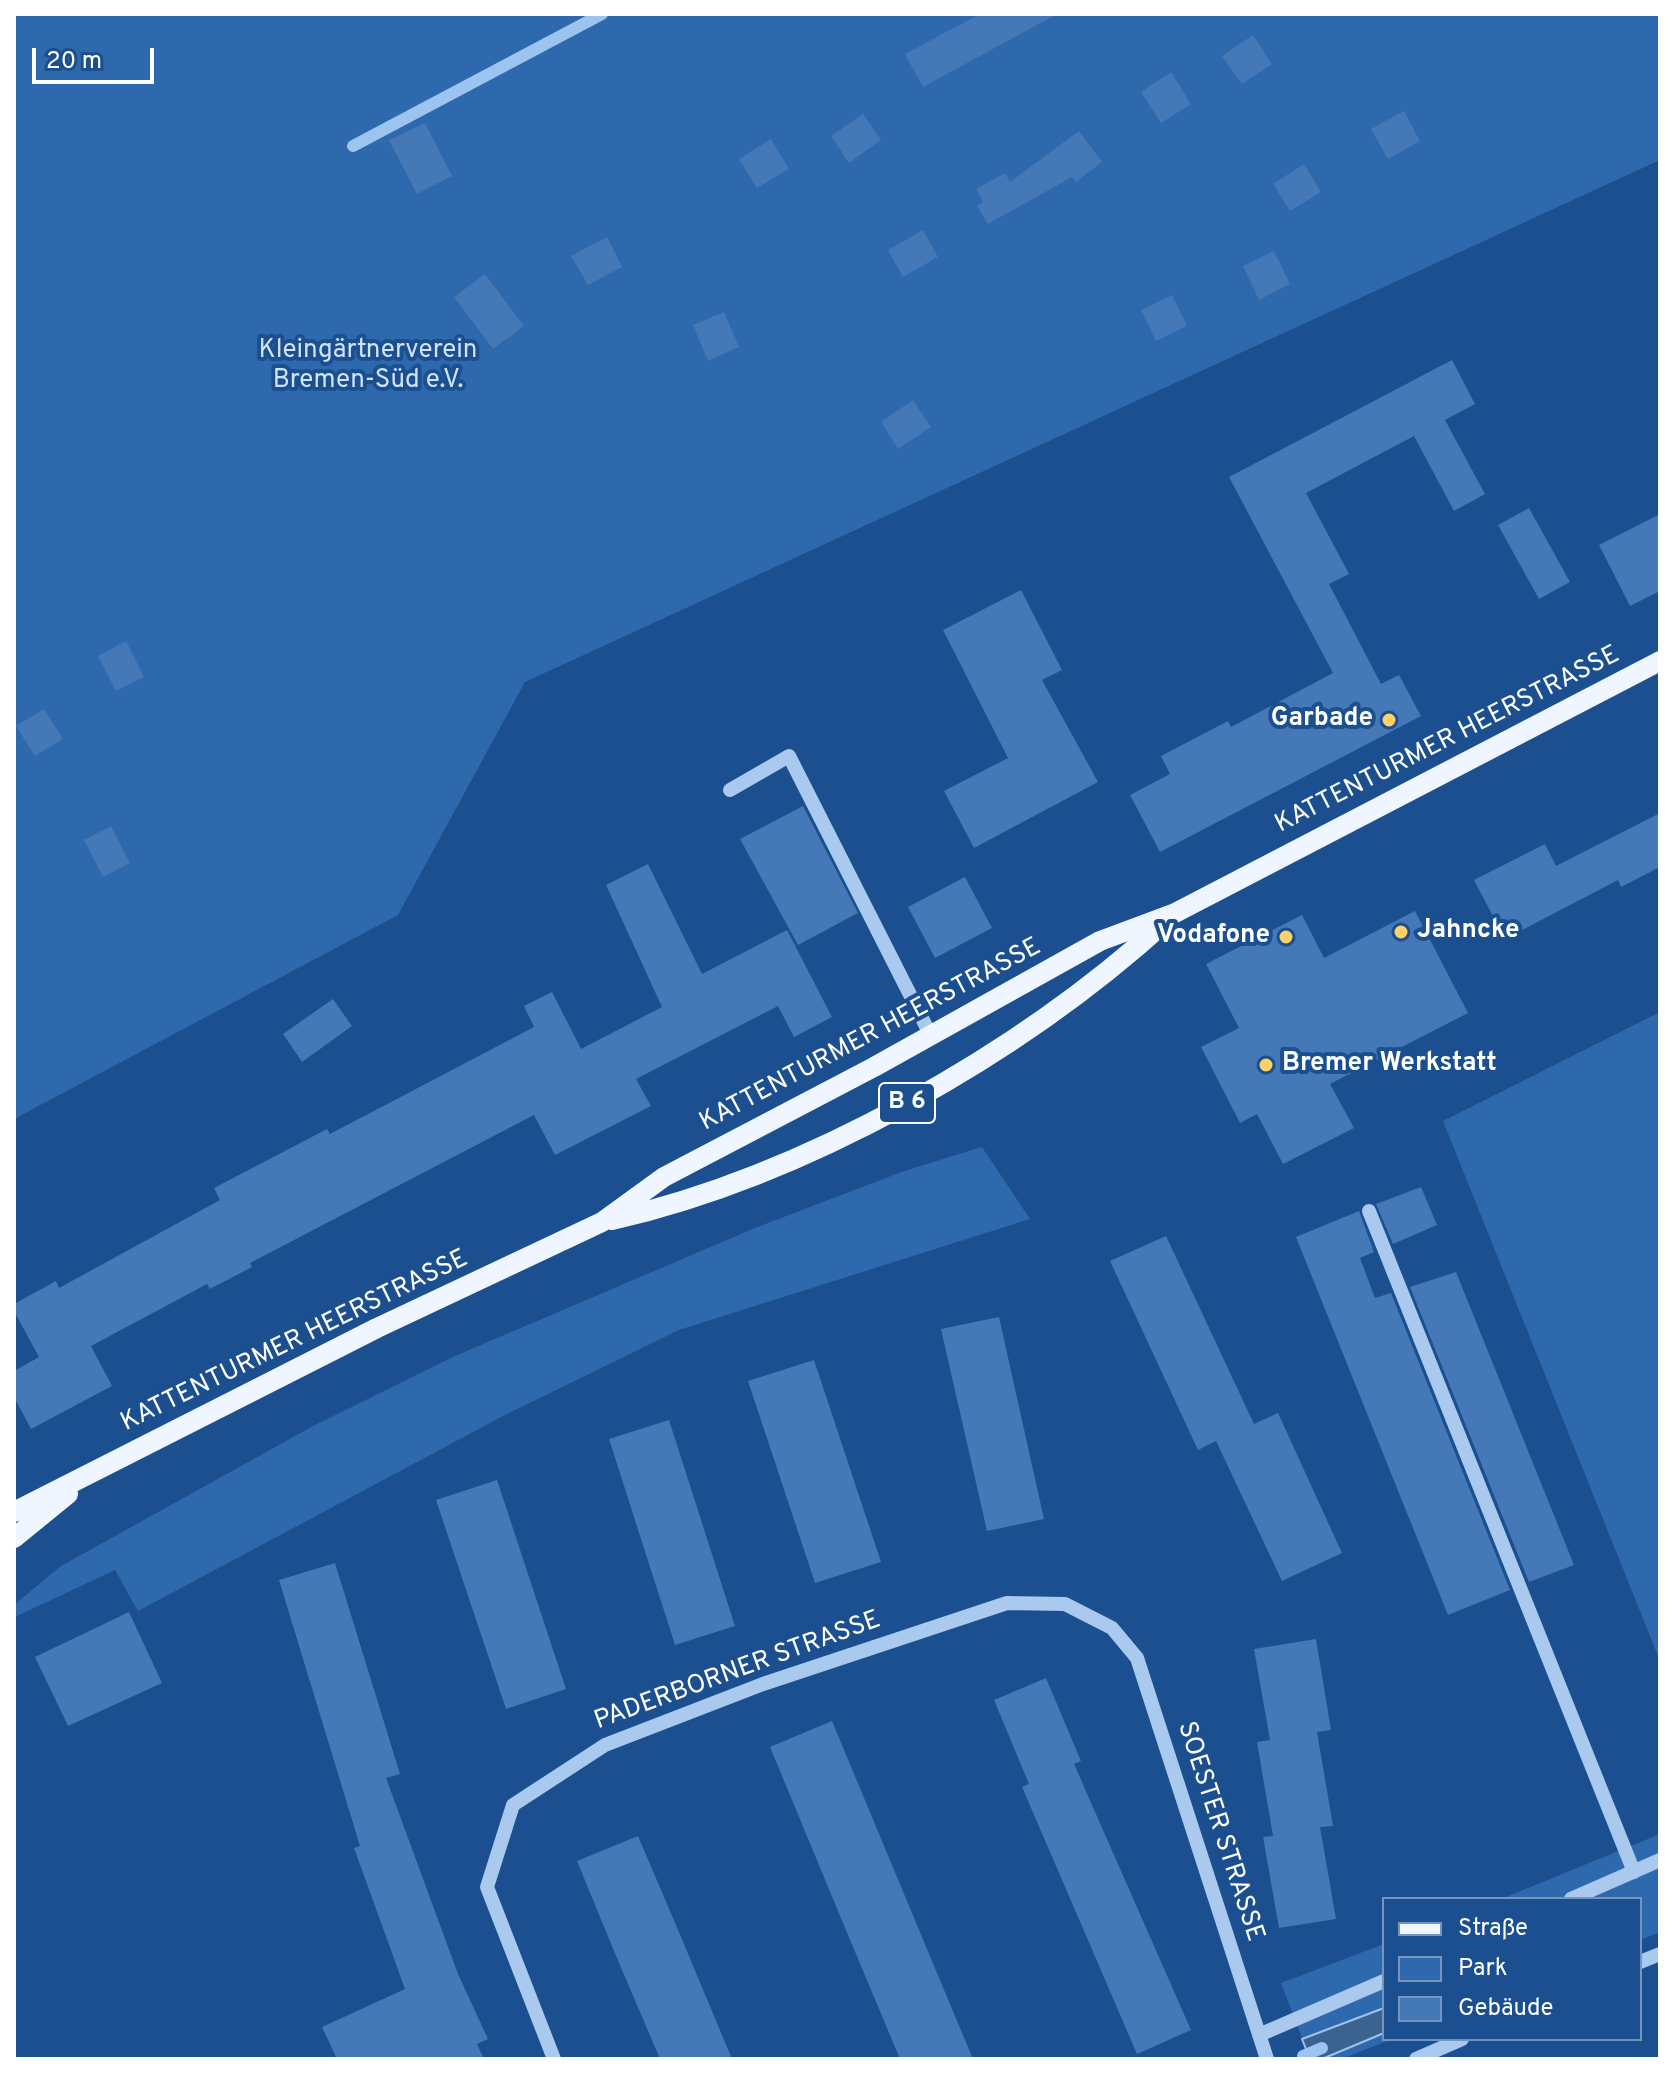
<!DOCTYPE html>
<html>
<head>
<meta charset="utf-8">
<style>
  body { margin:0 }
  #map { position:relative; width:1674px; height:2073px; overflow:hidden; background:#1b4f8f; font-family:Overpass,sans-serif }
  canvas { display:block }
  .frame { position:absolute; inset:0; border:16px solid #fff; pointer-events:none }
  .legend { position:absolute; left:1382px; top:1897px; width:260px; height:144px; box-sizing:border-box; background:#1b4f8f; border:2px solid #7695bc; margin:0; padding:10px 14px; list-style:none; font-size:24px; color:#fff }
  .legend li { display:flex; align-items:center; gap:16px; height:40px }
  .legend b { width:40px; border:2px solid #7695bc }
  .scale { position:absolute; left:32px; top:48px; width:122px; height:36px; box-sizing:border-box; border:4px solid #fff; border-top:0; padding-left:10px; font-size:24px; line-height:28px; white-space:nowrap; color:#fff; -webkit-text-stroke:6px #1b4f8f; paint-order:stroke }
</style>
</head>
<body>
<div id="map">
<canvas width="1674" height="2073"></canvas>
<div class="frame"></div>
<ul class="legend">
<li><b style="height:10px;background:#f0f6ff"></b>Straße</li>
<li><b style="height:22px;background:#2e69ad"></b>Park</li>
<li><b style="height:22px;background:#4478b7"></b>Gebäude</li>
</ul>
<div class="scale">20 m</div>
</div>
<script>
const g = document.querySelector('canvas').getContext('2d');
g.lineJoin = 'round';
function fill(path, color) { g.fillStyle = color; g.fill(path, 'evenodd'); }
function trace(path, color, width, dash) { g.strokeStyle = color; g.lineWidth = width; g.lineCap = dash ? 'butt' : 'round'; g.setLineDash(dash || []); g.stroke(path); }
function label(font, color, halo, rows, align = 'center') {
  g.font = font + ' Overpass,sans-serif'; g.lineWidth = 8; g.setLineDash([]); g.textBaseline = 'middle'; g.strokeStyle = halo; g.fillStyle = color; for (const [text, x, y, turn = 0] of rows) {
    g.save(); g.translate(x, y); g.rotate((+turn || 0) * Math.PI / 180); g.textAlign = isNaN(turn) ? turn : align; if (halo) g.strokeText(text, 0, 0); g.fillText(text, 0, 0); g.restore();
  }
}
fill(new Path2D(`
  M14,14H1660V160L525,682L398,915L14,1119Z
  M1660,1012V1661L1443,1121Z
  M982,1147L1030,1219L679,1330L505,1415L138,1611L115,1570L15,1617L14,1605L61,1566L313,1426L455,1356L755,1228L904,1171Z
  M1660,1834V1932L1640,1940V1899H1501Z
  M1384,1944V2039H1392L1342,2059H1310L1281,1983Z`), '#2e69ad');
const water = new Path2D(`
  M1384,2008V2033L1322,2059H1310L1302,2039Z`);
fill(water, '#3c6290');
trace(water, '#9cc4f0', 2);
trace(new Path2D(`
  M353,146L602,14
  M1303,2056L1322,2048`), '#9cc4f0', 12);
fill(new Path2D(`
  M980,14H1057L923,87L905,54Z
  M1253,35L1272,64L1242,84L1222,56Z
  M1171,72L1191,104L1161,123L1141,92Z
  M1404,111L1420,141L1388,159L1371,129Z
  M863,114L881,140L849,163L831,136Z
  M425,123L452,176L417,194L389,140Z
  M1079,131L1102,162L1076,182L1072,177L988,224L977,206L983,202L976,189L1005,173L1010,182Z
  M771,139L789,169L757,188L739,159Z
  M1304,164L1321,192L1290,211L1273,184Z
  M923,230L938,257L903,277L888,250Z
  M607,237L622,267L588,285L571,256Z
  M1274,251L1290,284L1259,300L1243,266Z
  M485,274L524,326L493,349L454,297Z
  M1172,295L1187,326L1156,341L1141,310Z
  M724,312L739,347L708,361L693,325Z
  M1452,360L1475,404L1445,420L1485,494L1454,511L1414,436L1306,493L1349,574L1329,584L1381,684L1399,675L1421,716L1160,852L1130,795L1170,774L1161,756L1228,721L1231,727L1333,673L1229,477Z
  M913,400L931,427L898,449L881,422Z
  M1529,508L1570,582L1539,599L1498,525Z
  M1660,514V591L1630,606L1599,545Z
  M1021,590L1062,670L1042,680L1098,782L974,848L944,791L1008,758L943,630Z
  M126,641L144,677L116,691L98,656Z
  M44,709L63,739L35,756L16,726Z
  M803,806L858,913L798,945L740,839Z
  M1660,813V867L1621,887L1618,880L1505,939L1474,880L1545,844L1556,866Z
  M111,826L130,863L103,877L84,840Z
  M648,864L702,974L787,930L832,1017L794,1037L778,1006L636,1079L651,1106L555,1155L534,1115L250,1263L252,1267L210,1289L207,1284L91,1346L112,1386L31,1429L14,1397V1371L39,1357L14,1311V1304L56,1281L59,1288L220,1200L214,1188L327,1129L330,1134L534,1027L524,1006L552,992L581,1049L662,1007L606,885Z
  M965,877L992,928L935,958L908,907Z
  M1415,911L1468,1013L1330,1084L1354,1128L1283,1164L1257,1114L1240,1123L1201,1047L1239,1028L1206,964L1302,915L1324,958Z
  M333,999L352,1026L302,1062L283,1034Z
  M1421,1187L1437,1225L1393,1244L1376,1204Z
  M1359,1211L1374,1252L1360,1258L1375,1298L1391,1293L1510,1590L1448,1615L1296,1237Z
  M1166,1236L1254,1424L1278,1413L1342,1553L1282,1581L1216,1441L1198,1450L1110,1261Z
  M1456,1272L1574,1565L1529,1582L1410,1287Z
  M999,1317L1044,1519L987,1531L941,1329Z
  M814,1360L881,1562L815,1583L748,1381Z
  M669,1420L735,1626L675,1645L609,1439Z
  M497,1480L566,1689L506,1709L436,1500Z
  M335,1563L400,1774L386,1778L458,1974L488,2039L477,2044L484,2059H337L322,2027L405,1989L354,1848L360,1846L279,1580Z
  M129,1612L162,1683L68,1726L35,1657Z
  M1316,1639L1331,1730L1317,1732L1333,1826L1320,1827L1336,1919L1279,1928L1263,1837L1273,1836L1257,1742L1270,1740L1254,1649Z
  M1046,1678L1081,1761L1074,1764L1191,2030L1137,2054L1022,1787L1029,1784L994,1700Z
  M832,1721L942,1985L973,2059H900L843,1923L770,1747Z
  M638,1836L676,1925L732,2059H660L614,1951L577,1861Z`), '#4478b7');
trace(new Path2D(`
  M730,790L789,756L930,1034
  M1369,1211L1634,1872
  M1571,1899L1660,1860
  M1640,1962L1660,1954
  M1259,2035L1384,1981
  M554,2059L487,1887L513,1805L605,1745L763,1684L1007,1603L1065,1604L1112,1628L1137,1658L1267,2059
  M1416,2059L1462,2039`), '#a9c9ee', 14);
trace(new Path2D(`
  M612,1220C805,1176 1020,1054 1166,921
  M14,1512L377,1328L602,1222L664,1177L874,1067L1100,941L1175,913L1660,661
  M14,1538L68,1494`), '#f0f6ff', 20);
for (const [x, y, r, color] of [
  [1389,720,8,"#ffd166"],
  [1401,932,8,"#ffd166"],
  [1286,937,8,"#ffd166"],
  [1266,1065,8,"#ffd166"]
]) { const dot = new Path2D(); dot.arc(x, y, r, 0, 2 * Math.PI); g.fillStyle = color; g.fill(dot); trace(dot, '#1b4f8f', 3); }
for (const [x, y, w] of [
  [907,1103,56]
]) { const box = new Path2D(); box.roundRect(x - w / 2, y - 20, w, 40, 6); g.fillStyle = '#1b4f8f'; g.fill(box); trace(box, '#fff', 2); }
label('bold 24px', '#fff', null, [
  ["B 6",907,1103]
]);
label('26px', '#cfe3fa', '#1b4f8f', [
  ["Kleingärtnerverein",368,352],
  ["Bremen-Süd e.V.",368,382]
]);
label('bold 26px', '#fff', '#1b4f8f', [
  ["Garbade",1373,720],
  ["Jahncke",1417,932,"left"],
  ["Vodafone",1270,937],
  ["Bremer Werkstatt",1282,1065,"left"]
], 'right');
label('26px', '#fff', '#1b4f8f', [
  ["KATTENTURMER HEERSTRASSE",1448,741,-27],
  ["KATTENTURMER HEERSTRASSE",871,1036,-28],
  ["KATTENTURMER HEERSTRASSE",295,1342,-26],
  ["PADERBORNER STRASSE",738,1672,-20],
  ["SOESTER STRASSE",1219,1832,72]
]);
</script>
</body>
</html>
